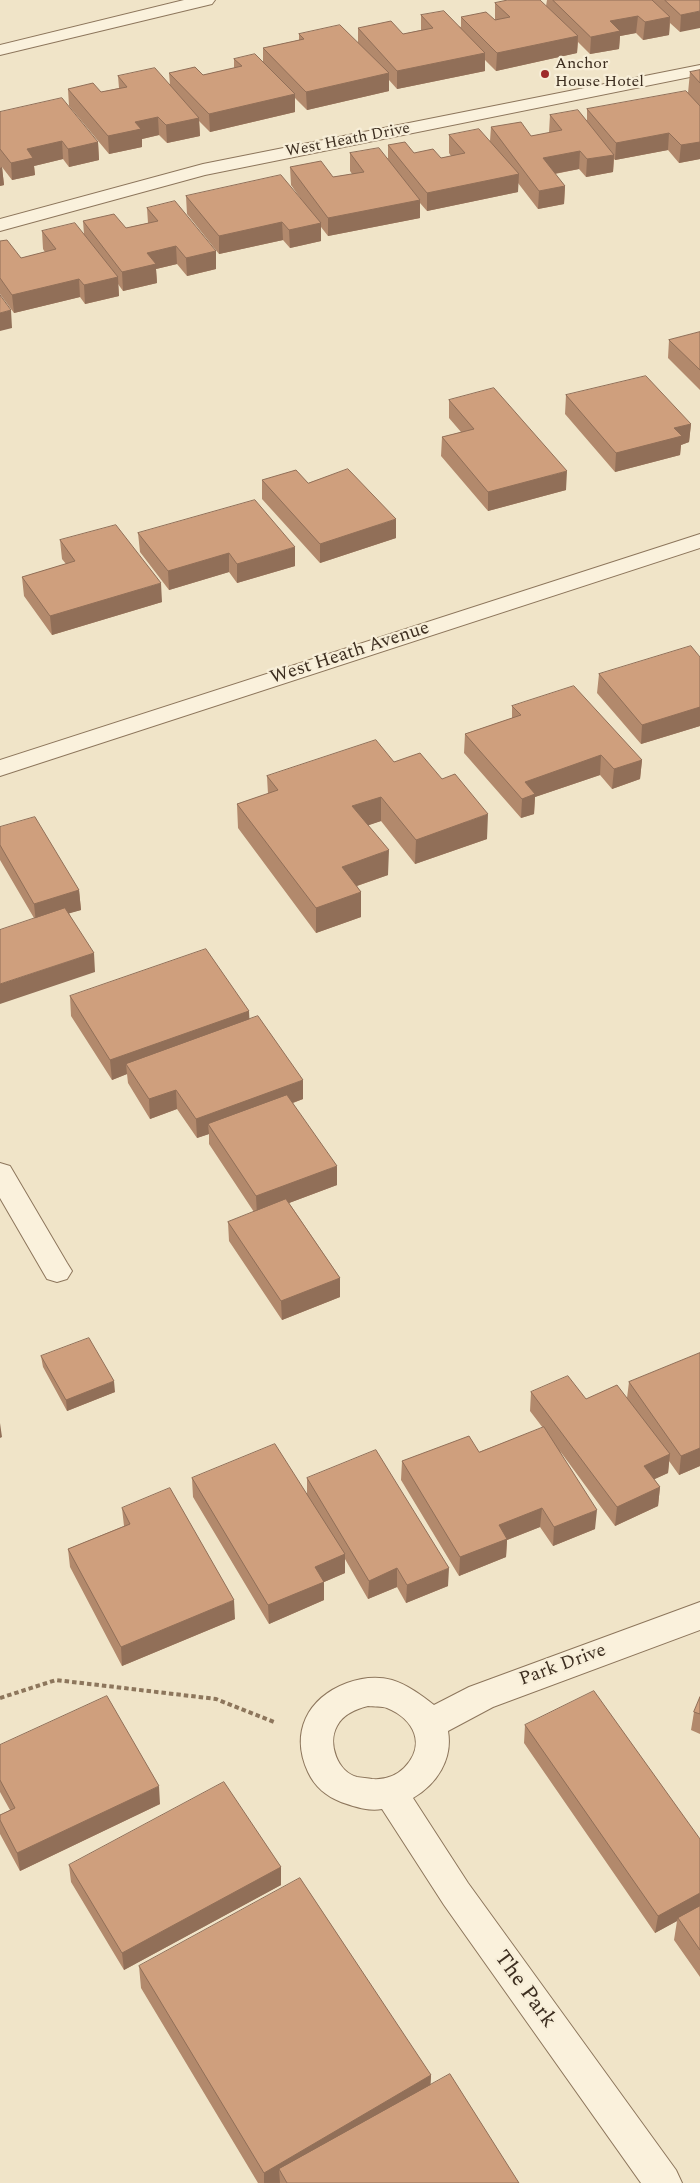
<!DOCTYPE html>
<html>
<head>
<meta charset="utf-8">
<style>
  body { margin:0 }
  canvas { display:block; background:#f0e4c8 }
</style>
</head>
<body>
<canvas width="700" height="2183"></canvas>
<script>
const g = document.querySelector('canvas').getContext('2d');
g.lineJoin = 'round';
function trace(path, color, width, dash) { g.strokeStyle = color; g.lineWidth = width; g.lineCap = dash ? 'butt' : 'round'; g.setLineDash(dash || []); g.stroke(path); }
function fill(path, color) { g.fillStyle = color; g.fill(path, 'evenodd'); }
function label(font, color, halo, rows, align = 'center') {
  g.font = font + ' Spectral,serif'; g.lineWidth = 4.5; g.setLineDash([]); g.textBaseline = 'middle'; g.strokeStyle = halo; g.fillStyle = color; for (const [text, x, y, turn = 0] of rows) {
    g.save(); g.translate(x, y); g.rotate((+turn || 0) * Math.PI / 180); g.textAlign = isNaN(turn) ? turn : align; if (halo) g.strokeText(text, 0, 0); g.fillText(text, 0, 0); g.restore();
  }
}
const lane = new Path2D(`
  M184,0H215L212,4L0,55V45Z`);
const street = new Path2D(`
  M700,65V75L205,175L0,231V219L203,164Z
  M700,534V548L0,776V760Z
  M0,1163L10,1166L67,1263L72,1271L67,1279L57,1282L47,1279L0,1198Z
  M700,1602V1630L493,1707L448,1731C453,1759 437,1784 413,1798L468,1883L676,2170L682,2183H641L444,1905L382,1809C369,1812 353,1806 341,1802C326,1796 315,1787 308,1772C290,1733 307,1698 347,1683C361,1678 377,1676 392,1680C408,1685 421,1695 434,1705L469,1687ZM368,1706C374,1707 382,1706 387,1708C414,1719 427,1745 404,1768C396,1776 384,1780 372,1779C368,1778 362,1778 357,1777C338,1772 327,1744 337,1726C343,1714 356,1709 368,1706Z`);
trace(lane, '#8d765c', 2);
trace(street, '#8d765c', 2);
trace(new Path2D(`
  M0,1698L56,1680L216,1699L274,1722`), '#8d765c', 4, [4.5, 3]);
fill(lane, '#faf1dc');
fill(street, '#faf1dc');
fill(new Path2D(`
  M547,0H700L680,32L670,23L669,35L643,40L636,33L620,36L619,49L590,54L578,42L577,53L496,71L485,60V71L397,89L389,80V91L307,110L295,98V112L210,132L199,121L200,136L167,143L159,135L142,139V147L109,154L69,106L68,89L101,92L119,88L118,76L170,85L169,73L203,75L234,68V59L263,63V48L299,40V34L358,42V28L403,34L421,30V15L461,27V17L495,20V3L546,6Z
  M700,70V159L679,163L668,150L615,160L614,159L613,172L586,177L579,169L555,174L565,186L564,204L538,209L518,183V192L427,211L420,203V218L328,236L321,227V241L290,248L283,240L219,254L187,214L186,196L303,202L291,185L290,167L333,177L352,174L350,171V153L388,158V145L414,153L441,158L451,156L449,153V135L490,141L491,127L531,136L549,133L550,115L587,120V109L688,93L690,72Z
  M0,112L98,142L99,160L69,167L63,159L34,166L35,175L12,180L2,167L4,185L0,186Z
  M147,208L216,251V269L187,276L177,264L156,269L157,283L123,291L118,284L119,296L85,304L80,297L14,313L0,294V241L21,258L45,252L43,249L42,231L84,234L83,221L126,228L148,223Z
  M700,332V390L668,358L669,340Z
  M566,395L691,424L689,442L681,445L680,455L615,472L565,414Z
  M449,400L566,490L488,511L441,456L442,437L461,432L449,418Z
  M262,480L308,483L396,538L320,563L262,499Z
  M138,533L295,566L237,583L229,572L169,590L140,552Z
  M60,540L162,602L52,635L24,596L22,577L66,564L62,559Z
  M700,657V726L641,744L597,693L599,674Z
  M512,706L642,760L640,779L612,789L600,775L535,797L534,814L521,818L464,753L465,734L512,718Z
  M394,762L487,839L415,864L381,821L368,825L388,875L357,886L361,892V917L316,933L238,828L237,804L268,794L267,776Z
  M0,827L79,890L81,910L69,913L95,972L34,918L0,860Z
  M70,996L249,1011V1019L303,1099L293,1103L337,1185L289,1203L340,1278V1297L282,1320L229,1241L228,1222L254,1212L209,1144V1134L197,1138L177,1109L150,1119L128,1083L127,1074L112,1080L71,1016Z
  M700,1353V1466L679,1475L669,1461L668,1473L654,1479L660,1487L658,1506L615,1526L560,1451L595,1529L553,1546L540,1527L507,1540L506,1557L459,1576L401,1480L402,1461L479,1452L543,1428L530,1411L531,1392L586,1399L627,1398L629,1382Z
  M41,1356L115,1392L67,1411L43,1367Z
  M192,1478L307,1495V1478L448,1586L406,1603L397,1587L368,1599L345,1559V1573L324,1582V1600L269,1624L193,1497Z
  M122,1508L235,1619L122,1666L70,1567L68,1549L124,1526Z
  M700,1697V1734L691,1730L694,1712Z
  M525,1725L700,1839V1977L674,1940L677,1921L655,1933L524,1743Z
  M0,1745L160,1804L20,1871L0,1834V1815L10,1810L0,1792Z
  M69,1865L281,1867V1885L124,1970L71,1882Z
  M139,1966L431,2075L430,2085L519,2183H258L141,1988Z`), '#b2896c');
fill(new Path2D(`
  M700,11V28L680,32L681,15Z
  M638,16L636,33L620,36L619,49L590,54L591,37L610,21Z
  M670,17L669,35L643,40L645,22Z
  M578,36L577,53L496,71L497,53Z
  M485,53V71L397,89V71Z
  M389,73V91L307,110L306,92Z
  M295,94V112L210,132L209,114Z
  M158,117L159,135L142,139V147L109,154L108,136L135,122Z
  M199,118L200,136L167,143L166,125Z
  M669,133L668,150L615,160L616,143Z
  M62,141L63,159L34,166L35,175L12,180L11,163L27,149Z
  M98,142L99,160L69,167L68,149Z
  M700,142V159L679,163L681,145Z
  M580,151L579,169L542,176L543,158Z
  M614,155L613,172L586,177L587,159Z
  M2,167L4,185L0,186V168Z
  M519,174L518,192L427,211V193Z
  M565,186L564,204L538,209L539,191Z
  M420,200V218L328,236V218Z
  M282,222L283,240L219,254V236Z
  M321,223V241L290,248L289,230Z
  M176,246L177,264L156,269L157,283L123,291L122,272L147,253Z
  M216,251V269L187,276L186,258Z
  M118,277L119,296L85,304L84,285Z
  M79,279L80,297L14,313L12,295Z
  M11,310L12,328L0,331V313Z
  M691,424L689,442L681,445L680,455L615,472L616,453L674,428Z
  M567,471L566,490L488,511V492Z
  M396,519V538L320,563V544Z
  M295,547V566L237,583V564Z
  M229,553V572L169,590L168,571Z
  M161,583L162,602L52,635L50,616Z
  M700,707V726L641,744L642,725Z
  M601,755L600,775L535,797L534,814L521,818L522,799L525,782Z
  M642,760L640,779L612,789L614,769Z
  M381,797V821L352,831V806Z
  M488,814L487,839L415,864L416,840Z
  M389,850L388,875L342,891V867Z
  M79,890L81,910L36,923L34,904Z
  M361,892V917L316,933V908Z
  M94,953L95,972L0,1004V984Z
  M249,1011L250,1031L126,1064L127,1074L112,1080L110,1060Z
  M303,1080V1099L213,1132L208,1124L209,1134L197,1138L196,1119Z
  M176,1090L177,1109L150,1119L149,1099Z
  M337,1166V1185L257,1215L256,1196Z
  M340,1278V1297L282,1320L281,1301Z
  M114,1381L115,1392L67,1411L66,1400Z
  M0,1423L2,1437L0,1438Z
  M700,1448V1466L679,1475L681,1456Z
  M670,1454L668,1473L642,1485L644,1466Z
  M660,1487L658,1506L615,1526L617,1507Z
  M542,1508L540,1527L507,1540L506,1557L459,1576L460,1557L499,1525Z
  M597,1510L595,1529L553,1546L554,1527Z
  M345,1554V1573L324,1582V1600L269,1624L268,1605L315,1567Z
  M397,1568V1587L368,1599L369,1581Z
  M449,1568L448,1586L406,1603L407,1585Z
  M234,1600L235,1619L122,1666L121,1647Z
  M159,1786L160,1804L20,1871L17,1853Z
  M281,1867V1885L124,1970L122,1953Z
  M700,1893V1909L678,1918L677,1921L655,1933L658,1916Z
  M431,2075L430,2096L279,2169L280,2183H264V2173Z`), '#916f58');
const building = new Path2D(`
  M508,0H540L578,36L497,53L461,17L486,12L495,20L510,17L495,3Z
  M553,0H652L670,17L645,22L638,16L610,21L620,31L591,37Z
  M665,0H700V11L681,15Z
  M444,11L485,53L397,71L358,28L391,21L403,34L433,28L421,15Z
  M340,25L389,73L306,92L263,48L304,39L299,34Z
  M255,54L295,94L209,114L169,73L195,67L203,75L242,66L234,59Z
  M155,68L199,118L166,125L158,117L135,122L141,129L108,136L68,89L93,83L101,92L127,87L118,76Z
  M700,70V83L690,72Z
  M686,91L700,106V142L681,145L669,133L616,143L587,109Z
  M62,98L98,142L68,149L62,141L27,149L33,158L11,163L0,149V112Z
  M578,110L614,155L587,159L580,151L543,158L565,186L539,191L491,127L521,122L531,136L562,130L550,115Z
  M479,129L519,174L427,193L388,145L405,142L414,153L433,149L441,158L465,153L449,135Z
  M379,148L420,200L328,218L290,167L321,161L333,177L364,172L350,153Z
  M281,175L321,223L289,230L282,222L219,236L186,196Z
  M175,201L216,251L186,258L176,246L147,253L156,264L122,272L83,221L114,214L126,228L158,221L147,208Z
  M75,223L118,277L84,285L79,279L12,295L0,278V241L7,240L21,258L56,249L42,231Z
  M0,295L11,310L0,313Z
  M700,332V370L669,340Z
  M646,376L691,424L674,428L682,436L616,453L566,395Z
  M494,388L567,471L488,492L442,437L474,429L449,400Z
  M348,469L396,519L320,544L262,480L296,470L308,483Z
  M255,500L295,547L237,564L229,553L168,571L138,533Z
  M116,525L161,583L50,616L22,577L75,561L60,540Z
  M691,646L700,657V707L642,725L599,674Z
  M574,686L642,760L614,769L601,755L525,782L535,794L522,799L465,734L521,715L512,706Z
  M376,740L394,762L420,753L442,779L455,774L488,814L416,840L381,797L352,806L389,850L342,867L361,892L316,908L237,804L278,790L267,776Z
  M35,817L79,890L34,904L0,845V827Z
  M65,908L94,953L0,984V930Z
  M206,949L249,1011L110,1060L70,996Z
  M258,1016L303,1080L196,1119L176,1090L149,1099L126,1064Z
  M287,1095L337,1166L256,1196L208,1124Z
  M286,1199L340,1278L281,1301L228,1222Z
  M89,1338L114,1381L66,1400L41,1356Z
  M700,1353V1448L681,1456L629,1382Z
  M568,1376L586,1399L617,1385L670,1454L644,1466L660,1487L617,1507L531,1392Z
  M544,1427L597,1510L554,1527L542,1508L499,1525L507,1539L460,1557L402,1461L469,1436L479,1452Z
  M275,1444L345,1554L315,1567L324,1582L268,1605L192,1478Z
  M376,1450L449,1568L407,1585L397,1568L369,1581L307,1478Z
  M170,1488L234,1600L121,1647L68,1549L130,1524L122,1508Z
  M594,1691L700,1839V1893L658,1916L525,1725Z
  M107,1696L159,1786L17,1853L0,1820V1815L15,1808L0,1780V1745Z
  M700,1697V1714L694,1712Z
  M224,1782L281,1867L122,1953L69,1865Z
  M300,1878L431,2075L264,2173L139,1966Z
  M700,1906V1950L678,1918Z
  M450,2074L519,2183H287L279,2169Z`);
fill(building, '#cf9f7d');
trace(building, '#916f58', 1);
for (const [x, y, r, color] of [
  [545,74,5,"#9e2a2b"]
]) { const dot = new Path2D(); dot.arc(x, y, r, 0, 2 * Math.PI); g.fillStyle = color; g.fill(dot); trace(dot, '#f7eed8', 2); }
label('16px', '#3d2e20', '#f7eed8', [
  ["Anchor",555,65],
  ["House Hotel",555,83]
], 'left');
label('16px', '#3d2e20', '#f7eed8', [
  ["West Heath Drive",348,141,-11]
]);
label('19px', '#3d2e20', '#f7eed8', [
  ["West Heath Avenue",350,654,-18],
  ["Park Drive",563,1666,-20]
]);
label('22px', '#3d2e20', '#f7eed8', [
  ["The Park",524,1990,54]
]);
</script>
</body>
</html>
